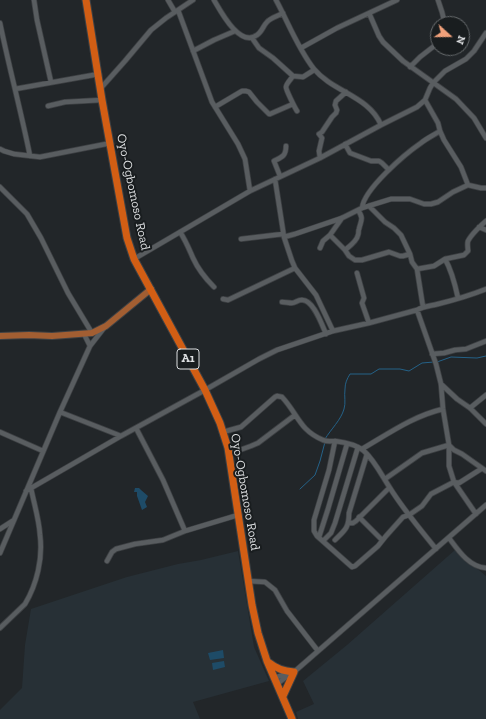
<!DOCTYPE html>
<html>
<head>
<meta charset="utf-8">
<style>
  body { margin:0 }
  #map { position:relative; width:486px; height:719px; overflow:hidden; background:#222629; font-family:"Zilla Slab",serif }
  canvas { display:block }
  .north { position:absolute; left:430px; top:16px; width:40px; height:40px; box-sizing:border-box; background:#191d1f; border:1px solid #676b6d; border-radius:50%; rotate:111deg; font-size:11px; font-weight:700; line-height:16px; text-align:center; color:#dddfe1 }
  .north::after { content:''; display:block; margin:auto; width:14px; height:18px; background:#f1a17b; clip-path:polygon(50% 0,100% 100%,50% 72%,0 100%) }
</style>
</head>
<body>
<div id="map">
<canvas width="486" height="719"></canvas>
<div class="north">N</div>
</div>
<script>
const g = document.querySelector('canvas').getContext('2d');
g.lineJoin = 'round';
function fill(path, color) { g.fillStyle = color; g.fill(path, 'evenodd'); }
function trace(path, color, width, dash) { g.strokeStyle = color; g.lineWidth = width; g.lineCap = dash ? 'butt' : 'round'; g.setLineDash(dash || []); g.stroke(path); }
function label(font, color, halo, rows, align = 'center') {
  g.font = font + ' "Zilla Slab",serif'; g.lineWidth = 4; g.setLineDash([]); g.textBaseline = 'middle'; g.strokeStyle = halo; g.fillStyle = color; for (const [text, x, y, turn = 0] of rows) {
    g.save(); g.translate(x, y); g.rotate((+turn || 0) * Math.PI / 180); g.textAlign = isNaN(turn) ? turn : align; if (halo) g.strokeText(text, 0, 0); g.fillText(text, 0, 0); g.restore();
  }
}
fill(new Path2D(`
  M455,550L486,576V719H298L296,712L314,704L303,681L347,645Z
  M238,551L254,647L269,681L193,702L200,719H0V710L22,688L25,645L31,609L127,577L178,564L201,560Z`), '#273036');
fill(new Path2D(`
  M135,488H139L141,490L148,496L145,502L147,507L142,510L137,496V492H134Z
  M223,650L224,658L210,660L208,653Z
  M224,661L225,667L213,670L212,663Z`), '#1e4b67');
trace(new Path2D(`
  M437,362L451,357L477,358L486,356
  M325,439C331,429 341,420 344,409C346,403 344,396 345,389C345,383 347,379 350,374H371L379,369H400L409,371L422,363L434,362
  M300,489L315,475L320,461L325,442`), '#256288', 1);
const minor = new Path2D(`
  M34,0L37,20L51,82
  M168,0L175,12
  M214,0C221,12 240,48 257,35C262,32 263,26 267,22C270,18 278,16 283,13
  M276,0C288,22 298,49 314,69C333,92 369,96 381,125
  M438,0L442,12L445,24
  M178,10L212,102L238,144L245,159L250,191
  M369,13L379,36L383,42L403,61L456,99L474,118L486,138
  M0,23C9,67 21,111 30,156
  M252,38L259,48L273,58L293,76L303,77L314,70
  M301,48L337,28L397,0
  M193,51L214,40L235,31
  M410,67L420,57L438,43
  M293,76C291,79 286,84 286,87C286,90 295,108 297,111
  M101,88L125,61L151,30L166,18L193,0
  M15,89L99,74
  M425,100L438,123L440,131L444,140L461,167L468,185
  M48,106L65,102L102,100
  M215,107L242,91H246L249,92L257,102L269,114H270L293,104
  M345,144L350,153L371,161H379L382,163L389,170
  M0,149L4,151L14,154L40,157L111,143
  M320,158L319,151L322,138L319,134L322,132L332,117L336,113L337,110L335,105L336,101L346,92
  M280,176L274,161C282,157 286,156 286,146
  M275,179L284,237L292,261L295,268L316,295L333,331
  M0,187L27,214L41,238L68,293L92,333
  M369,206L385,222L394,228L401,235L410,254L412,262L417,269L423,307
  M362,208C364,189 405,154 421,143C427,138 434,135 440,131
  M479,227L486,230
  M180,232C186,241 189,249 193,258C198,269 206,279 214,287
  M330,235L345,250L349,256L355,260H362L389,252L400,256H403L410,254
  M284,237L295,234L342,218L362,208L391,199H410L424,204H431L438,202L453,192L468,185L481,188H486
  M241,239L283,234
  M320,248L323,241L330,235L342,218
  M345,250C350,246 357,241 358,235C359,233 358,231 359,229C361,220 364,219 358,210
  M134,259L250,191L320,158L381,125L417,107L425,100L430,88L433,83L445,71L466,59L474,51L486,33
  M445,259C452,271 455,284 458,298
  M417,269L434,266L445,259L464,255L468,251C468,248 467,244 468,241C471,235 481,225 486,221
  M357,273L364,298L362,303L369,323
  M223,299L228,300L295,268
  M282,302C285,302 289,303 292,303C295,303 298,300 301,300C313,298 322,325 326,334
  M417,310L436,364L441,384L443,409L449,445V466L454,482L476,514
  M84,334L90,346
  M432,354L444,353L455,350L466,349L486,341
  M441,384L457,399L470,408L486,424
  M470,408L486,395
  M60,412L121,436
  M136,428L163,480L185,531
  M0,432L43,451
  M223,432L241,427L275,397L277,396L282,397C298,414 299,430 323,440C327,442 331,441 335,441C343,442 357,445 364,451C375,461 382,476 390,488C403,509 420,529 436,549
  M335,441L329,470L314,520V531L317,536L352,567L355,566L378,546L386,536L403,517L409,515L422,506L431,494L454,482L459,483L481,469
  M362,449C388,434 413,416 443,409
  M229,454L251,446L258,443L295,415
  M385,479L422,453L449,445L454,450L462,454L486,471
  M26,491L121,436L205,390L259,359L277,350L333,331L369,323L417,310C424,306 431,306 438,304C454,300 471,295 486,289
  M359,517L382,540
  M349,523H353L356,521L389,488
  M0,529L14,520
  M319,537L328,509L347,444
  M449,538C458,550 469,567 486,568
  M335,540C345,530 349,528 349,513L367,454
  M323,541L331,533L335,523L358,447
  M0,553L60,412L90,346L104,328
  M107,561L112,552L116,549L135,544L163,540L185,531L238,515
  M248,581L265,582L275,590L287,611L318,651
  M0,628L25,604C37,584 43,558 40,535C39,519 34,504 31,488
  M274,678L286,674H290
  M277,684L290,674L294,672L486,505`);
const major = new Path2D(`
  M0,336L29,335L52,336L92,333L106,326L151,289`);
const highway = new Path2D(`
  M86,0L102,100L127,238L134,259L205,390L220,423L228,448L252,605L258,633L267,661L292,719
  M268,662C277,669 283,671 294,672L283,696`);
trace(minor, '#3e4144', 6);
trace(major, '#3e4144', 8);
trace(highway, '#3e4144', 9);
trace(minor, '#595d60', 4.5);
trace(major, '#a25e32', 6);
trace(highway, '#d25e14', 7);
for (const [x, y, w] of [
  [188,359,22]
]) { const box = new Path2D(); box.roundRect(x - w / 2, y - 10, w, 20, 3); g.fillStyle = '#191d1f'; g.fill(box); trace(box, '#dddfe1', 1); }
label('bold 12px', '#dddfe1', null, [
  ["A1",188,359]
]);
label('13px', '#dddfe1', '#191d1f', [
  ["Oyo-Ogbomoso Road",133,192,78],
  ["Oyo-Ogbomoso Road",245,492,80]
]);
</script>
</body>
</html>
